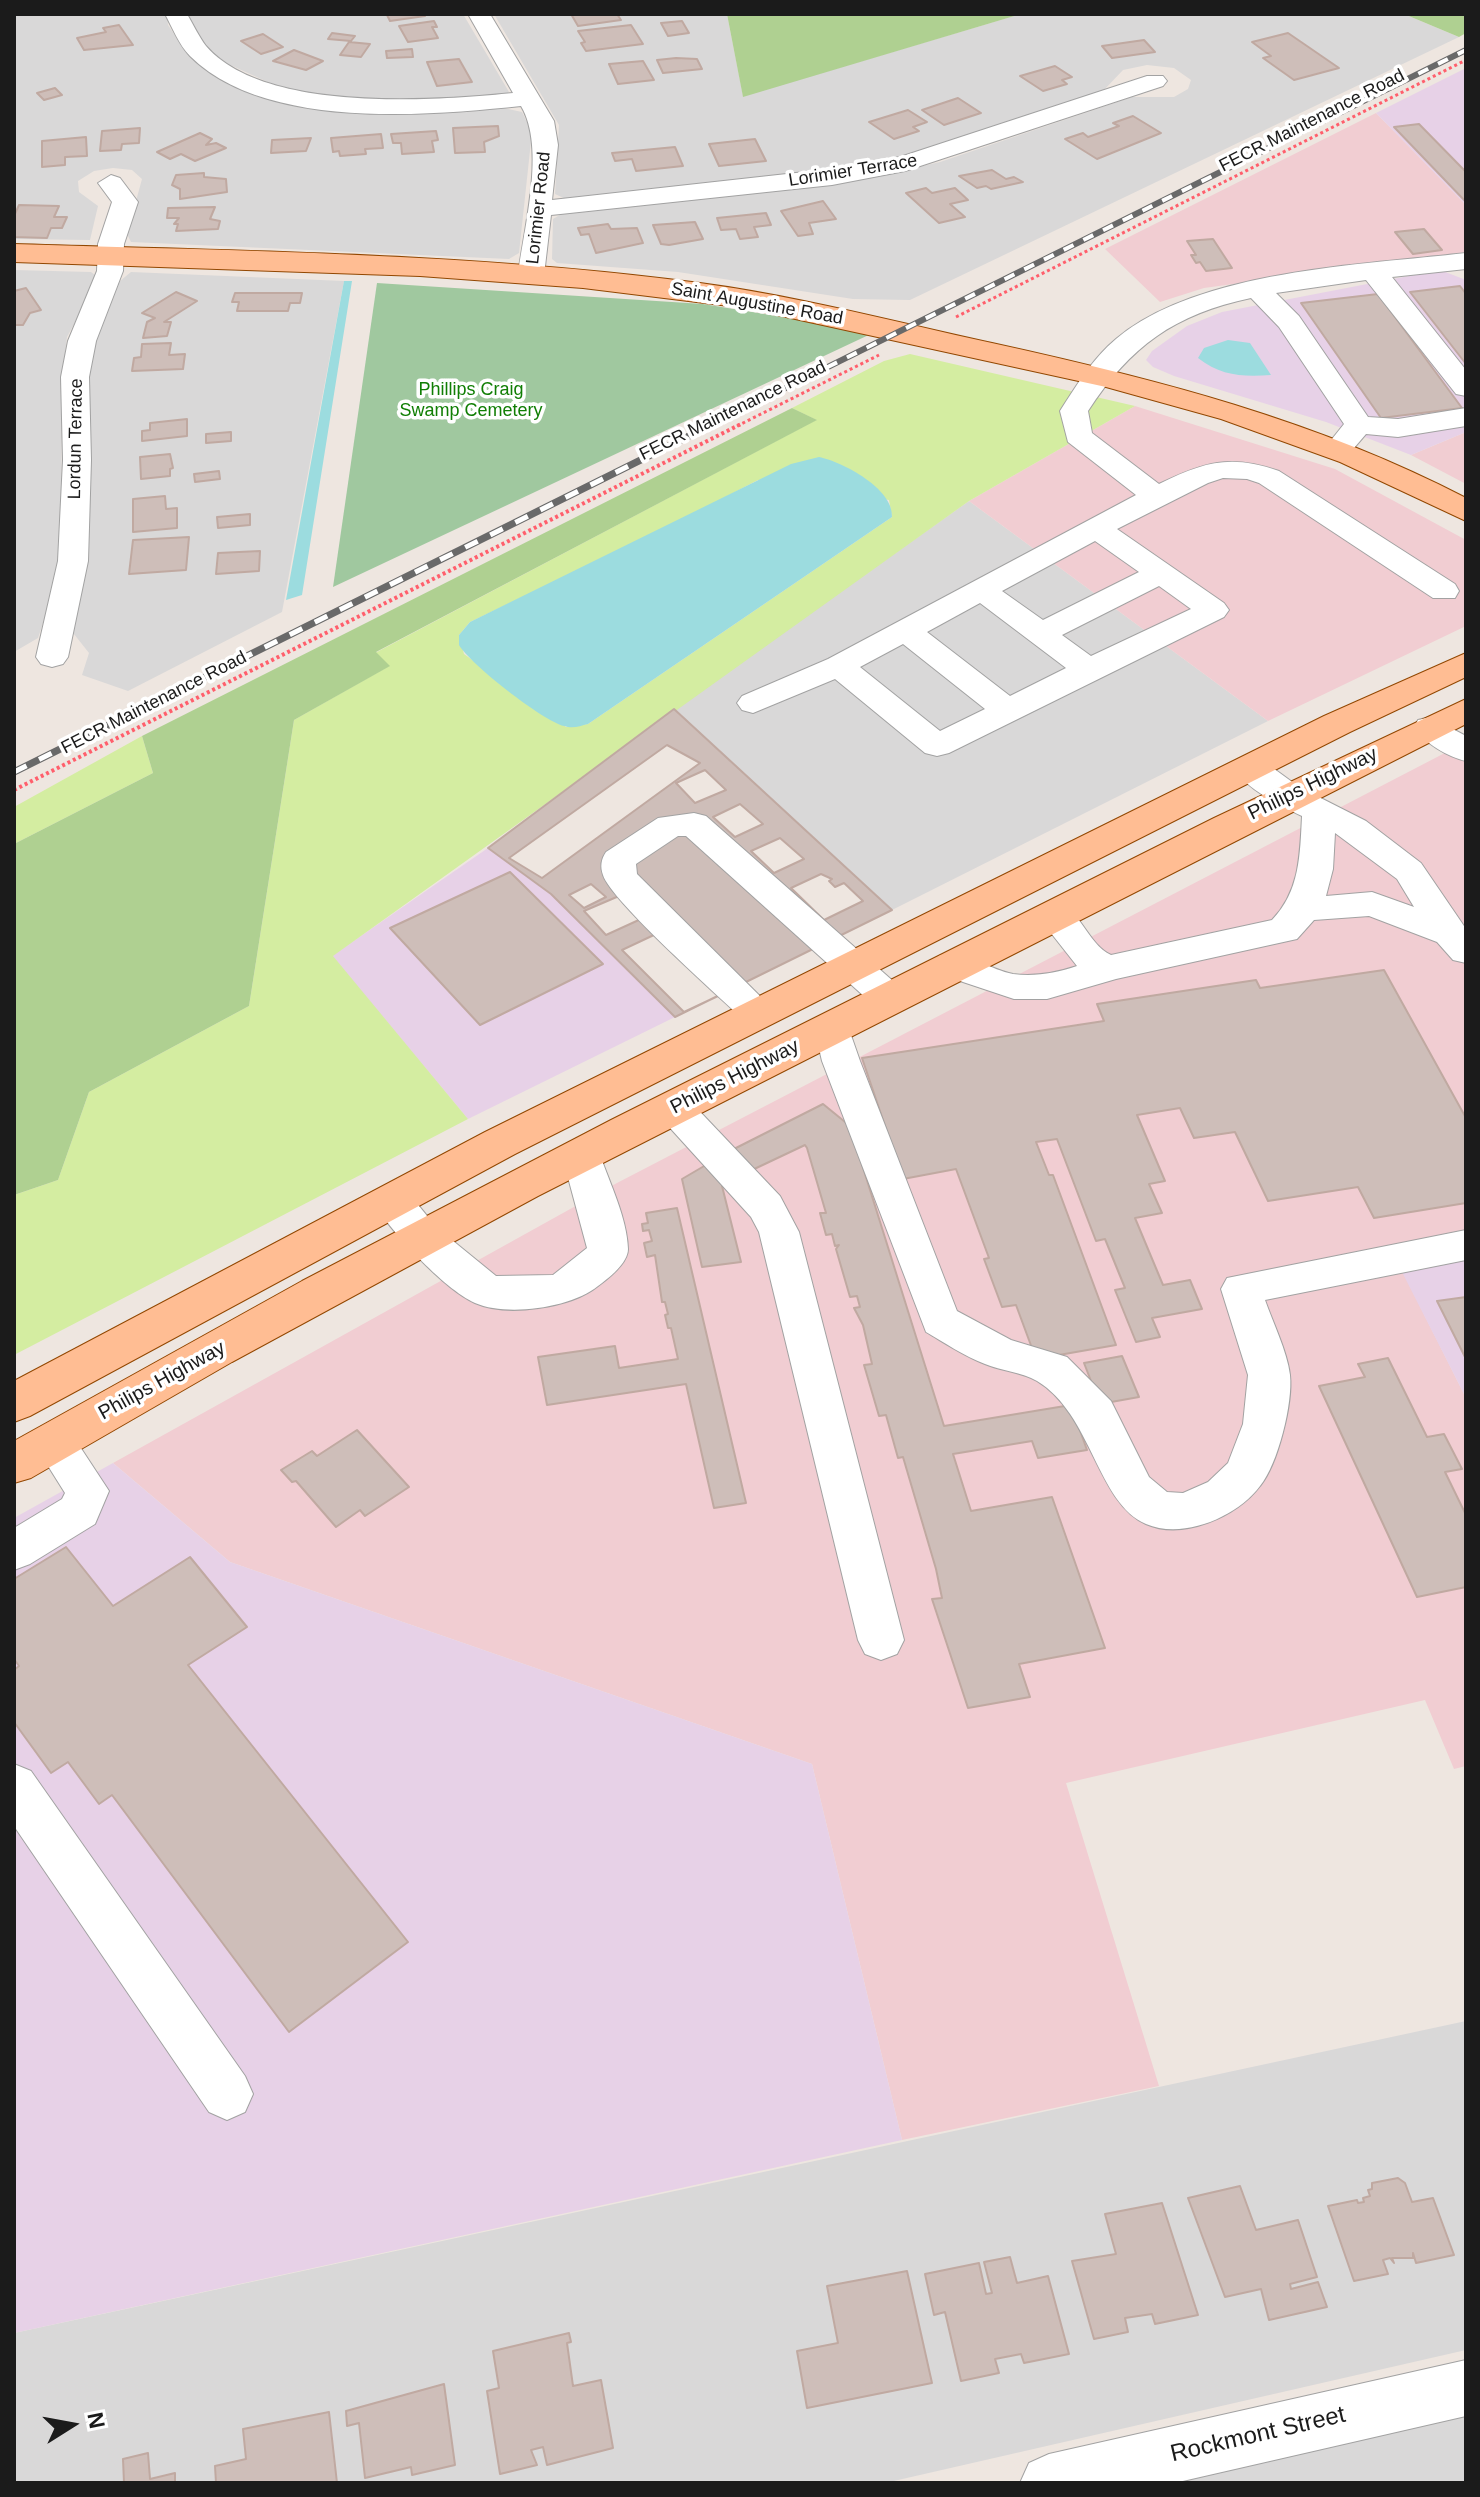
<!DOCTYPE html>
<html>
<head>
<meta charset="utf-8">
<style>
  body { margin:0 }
  #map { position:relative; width:1480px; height:2497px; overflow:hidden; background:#eee6e0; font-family:Helvetica,sans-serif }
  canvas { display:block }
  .frame { position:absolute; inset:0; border:16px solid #1b1b1b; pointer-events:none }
  .north { position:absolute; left:32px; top:2385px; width:80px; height:80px; -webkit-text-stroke:6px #fff; paint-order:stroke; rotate:79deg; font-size:22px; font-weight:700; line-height:32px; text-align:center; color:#1b1b1b }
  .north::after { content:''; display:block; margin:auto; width:28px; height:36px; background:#1b1b1b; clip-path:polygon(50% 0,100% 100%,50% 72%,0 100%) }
</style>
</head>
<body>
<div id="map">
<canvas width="1480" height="2497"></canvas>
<div class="frame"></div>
<div class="north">N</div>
</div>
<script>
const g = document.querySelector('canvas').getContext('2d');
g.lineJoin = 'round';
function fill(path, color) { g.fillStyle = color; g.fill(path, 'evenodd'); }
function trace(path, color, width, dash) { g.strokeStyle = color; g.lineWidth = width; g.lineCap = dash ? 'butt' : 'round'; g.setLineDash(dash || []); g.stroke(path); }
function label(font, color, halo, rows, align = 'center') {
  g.font = font + ' Helvetica,sans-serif'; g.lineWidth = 7; g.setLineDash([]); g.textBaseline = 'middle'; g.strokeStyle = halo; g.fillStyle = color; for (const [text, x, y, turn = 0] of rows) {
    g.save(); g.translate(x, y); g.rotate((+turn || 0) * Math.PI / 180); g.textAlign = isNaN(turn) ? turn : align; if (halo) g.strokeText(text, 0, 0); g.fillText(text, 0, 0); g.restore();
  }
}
fill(new Path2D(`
  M14,14H167L168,25L187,53L216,75L401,114L499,107L522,112L532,132L519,253L509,259L131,242L127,234L142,179L132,170L113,168L94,171L78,181L79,192L98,206L90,240L14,239Z
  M186,14H463L509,92L502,97L391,104L321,96L272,84L228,64L210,52L192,30Z
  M494,14H727L743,96L1021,14H1404L1459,37L910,300L853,299L678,272L557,263L552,259L553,219L568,210L870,178L940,162L1132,97H1174L1188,89L1191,80L1174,68L1147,65L1123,70L1103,91L887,161L814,173L568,200L555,194L559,125Z
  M14,270L91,272L99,278L67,337L62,380L61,569L38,638L14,652Z
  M131,272L344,281L282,612L128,691L82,675L89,653L70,629L85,372L114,286Z
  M969,501L1268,721L892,910L674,709Z
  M1466,2021V2350L885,2483H14V2333Z
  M1466,2415V2483H1174Z`), '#d9d8d8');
fill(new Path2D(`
  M1376,113L1466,205V252L1204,288L1160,302L1105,249Z
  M1135,406L1335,469L1466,540V626L1268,721L969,501Z
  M1466,432V484L1411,455Z
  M1466,742V1257L1403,1272L1466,1398V1766L1454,1769L1425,1700L1066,1783L1159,2086L902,2140L812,1764L230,1562L113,1463L617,1183Z`), '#f1cdd2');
fill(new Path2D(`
  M1466,68V205L1376,113Z
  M1440,270L1466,280V432L1411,455L1326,422L1174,376L1153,367L1146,360L1152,351L1187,326L1222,312Z
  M488,848L551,894L675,1017L468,1119L332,956Z
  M1466,1257V1398L1402,1272Z
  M113,1463L230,1562L812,1764L902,2140L14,2333V1518Z`), '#e7d1e7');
fill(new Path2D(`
  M910,354L1135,406L969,501L333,956L468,1119L14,1355V1195L58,1180L89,1092L249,1006L294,720L389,666L375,653L816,420L792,408L884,361ZM758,480L889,500L892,517L588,724L566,727L464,654L459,635L470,622L651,536Z
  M142,736L153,773L14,844V807Z`), '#d4eda1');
fill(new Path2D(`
  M727,14H1021L743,97Z
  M1404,14H1466V33L1459,37Z
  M792,408L817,420L376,652L390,666L294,720L249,1006L89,1092L58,1180L14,1195V844L153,773L142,736Z`), '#afd091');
fill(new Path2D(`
  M377,283L703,304L875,332L333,587Z`), '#a0c89f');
fill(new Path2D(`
  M344,281H352L302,595L286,600Z
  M1228,340L1250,343L1271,375C1243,377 1221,376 1198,358L1204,348Z
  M819,457C843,462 894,489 892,517L588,724C580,726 573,729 564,726C543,721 470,664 459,645V635L470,622L791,464Z`), '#9cdcdf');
const building = new Path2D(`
  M393,14H424L425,16L390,21L387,15Z
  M571,14H617L621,20L578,26Z
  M434,21L437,27H432L438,38L408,42L399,26Z
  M682,21L689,33L668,36L661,23Z
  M119,25L133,45L84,50L77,38L106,32L103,28Z
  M631,25L643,44L586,51L581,43L585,42L578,31Z
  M332,33L355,36L351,41L328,39Z
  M1288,33L1339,68L1294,80L1263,58L1271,56L1252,42Z
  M263,34L283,47L261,54L241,41Z
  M1144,40L1155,52L1112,58L1102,46Z
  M349,42L370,44L361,57L340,55Z
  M412,49L413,57L387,58L386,51Z
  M294,50L323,61L306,70L273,61Z
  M676,58L697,59L702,69L663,73L657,60Z
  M459,59L472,82L437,86L427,62Z
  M643,61L654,80L618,84L609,64Z
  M1055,66L1072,77L1062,80L1067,84L1043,91L1020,76Z
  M55,88L62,95L44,100L37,93Z
  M958,98L981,113L944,125L922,110Z
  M908,110L927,122L913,127L919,131L894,139L869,122Z
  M1133,116L1161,133L1097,159L1065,139L1083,133L1088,137L1119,126L1113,123Z
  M1419,124L1466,172V202L1394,127Z
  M498,126L499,136L484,142L485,152L455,153L453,128Z
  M140,128L139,143L122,144L121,150L100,151L102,131Z
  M436,131L438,140L432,141L434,152L402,154L401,143H393L391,134Z
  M200,133L212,139L206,145L216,143L226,148L195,161L181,154L170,159L157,152Z
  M381,134L383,148L365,149L366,154L340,156L339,151L333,152L331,138Z
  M86,137L87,156L65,157V165L42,167V141Z
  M311,138L306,151L271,153L272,140Z
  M755,139L766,161L719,166L709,144Z
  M675,147L683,166L636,171L632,159L615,161L612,153Z
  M992,170L1006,179L1014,177L1023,182L991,189L986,186L977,188L959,176Z
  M204,173V177L226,179L227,192L180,199V189L172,185L176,175Z
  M926,188L932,193L955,188L968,200L950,204L965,217L939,223L906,193Z
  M823,201L836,219L809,223L813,234L798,236L781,211Z
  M19,205L59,206L54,217H67L62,228H51L47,238L14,237V216Z
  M215,207L210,219L220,221L218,229L176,231L178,224H174L179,218H167L168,208Z
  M766,213L771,225L754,227L758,237L740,239L736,229L721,230L717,218Z
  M695,222L703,239L669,245L661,244L653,225Z
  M608,224L611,229L637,228L643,243L596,253L589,234L581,235L578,228Z
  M1424,229L1442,250L1413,254L1395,232Z
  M1213,239L1232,268L1206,271L1200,262L1196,263L1191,255H1196L1187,241Z
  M1460,286L1466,294V364L1410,292Z
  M26,288L41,310L30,313L23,325H14V291Z
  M176,292L197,301L164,322H171L167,336L143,338L147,322L155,318L142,313Z
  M235,293H302L300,303H290L288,311H237L239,302H232Z
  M1378,294L1462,408L1381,418L1301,303Z
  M171,343L169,355L185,354L183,369L132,371L134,358L141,357L142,344Z
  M187,419V436L142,441V431L150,430V423Z
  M231,432V441L206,443V434Z
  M170,454L173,468L170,469V476L141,479L140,457Z
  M219,471L220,479L195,482L194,474Z
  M165,496L166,509L177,508V528L133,532V499Z
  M250,514V525L218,528L217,517Z
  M189,537L186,570L129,574L133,540Z
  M260,551L259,571L216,574L218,553Z
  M674,709L892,910L675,1017L551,894L488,848Z
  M667,745L700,763L542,878L509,858Z
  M705,770L726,790L695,803L676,783Z
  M740,804L763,824L735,837L713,817Z
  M780,838L804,859L774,873L751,851Z
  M510,872L603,964L480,1025L390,928Z
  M821,874L832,879L829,881L835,887L844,883L863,901L824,920L791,888Z
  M591,884L606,897L584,908L569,895Z
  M619,896L641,919L606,935L584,911Z
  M656,934L718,996L684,1012L622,950Z
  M1384,970L1466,1118V1203L1374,1218L1358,1187L1268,1201L1235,1132L1194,1138L1180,1108L1137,1115L1165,1181L1149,1184L1162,1213L1135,1218L1163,1285L1190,1280L1202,1309L1152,1318L1160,1337L1136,1342L1115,1290L1125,1288L1105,1239L1096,1241L1057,1139L1036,1142L1049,1175H1053L1116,1345L1036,1359L1016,1305L1002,1307L984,1259L989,1258L956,1169L903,1179L862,1058L1104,1021L1097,1004L1256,980L1260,988Z
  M823,1104L850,1126L944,1426L1077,1404V1422L1087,1450L1038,1458L1032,1441L953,1454L971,1511L1052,1497L1105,1648L1019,1664L1030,1697L968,1708L932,1599L942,1598L936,1569L903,1457L898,1458L886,1415L879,1416L864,1365L872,1364L863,1325L854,1308L860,1307L857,1296L850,1297L836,1249L839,1245L835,1246L832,1234L826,1235L820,1213H826L807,1148L805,1145L750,1171L730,1151Z
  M711,1162L729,1182L722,1186L741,1262L702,1267L682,1179Z
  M677,1208L746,1503L714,1508L686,1384L547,1405L538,1357L615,1346L619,1368L678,1359L671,1328H668L665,1315L668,1314L665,1302H662L655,1255L647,1257L644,1243L652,1241L649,1230L643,1231L642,1224L648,1223L646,1213Z
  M1466,1297V1359L1437,1301Z
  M1122,1356L1139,1397L1100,1404L1084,1363Z
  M1388,1358L1427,1437L1444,1434L1462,1469L1445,1472L1466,1515V1587L1417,1597L1319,1386L1365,1377L1358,1364Z
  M357,1430L409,1487L365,1516L360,1510L336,1527L296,1481L292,1482L281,1470L312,1451L317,1456Z
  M66,1547L113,1606L190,1557L247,1627L188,1665L408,1942L289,2032L112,1795L99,1804L68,1762L51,1773L14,1722V1670L19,1666L14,1659V1579Z
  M1398,2178L1405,2183L1412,2202L1433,2198L1454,2255L1416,2263L1413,2253V2258H1392L1394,2263L1390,2258L1383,2260L1388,2274L1354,2281L1328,2206L1357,2200L1358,2203L1364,2202L1363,2198L1370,2196L1368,2190L1372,2189V2183Z
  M1240,2186L1256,2230L1298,2220L1317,2277L1290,2284L1291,2289L1318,2282L1327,2307L1269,2320L1261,2289L1225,2297L1188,2198Z
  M1162,2203L1198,2315L1155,2324L1152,2314L1125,2318L1128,2332L1094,2339L1072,2261L1116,2254L1105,2214Z
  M1010,2257L1017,2283L1048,2276L1069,2354L1024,2363L1021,2354L995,2359L999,2373L961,2381L945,2312L934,2315L925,2274L979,2263L986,2294L992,2293L984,2262Z
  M907,2271L932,2383L807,2408L797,2351L838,2343L827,2286Z
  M569,2333L571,2342L567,2343L573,2386L601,2380L613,2448L547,2465L543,2447L531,2450L537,2465L500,2474L487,2391L499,2388L493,2351Z
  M444,2384L455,2465L412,2475L411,2467L365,2478L359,2423L347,2426L346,2411Z
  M329,2412L337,2483H216L215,2466L246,2459L243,2429Z
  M148,2453L150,2479L175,2473V2483H124L123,2459Z`);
fill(building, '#cebeb9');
trace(building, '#c0a9a1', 2);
const minor = new Path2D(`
  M165,14H187C193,24 199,37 206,46C264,113 433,101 513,93L468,14H490L554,121L558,145L552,200L832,169L900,157L1147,76H1163L1167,81L1163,86L905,171L832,185L551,215L544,275L540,281H522L518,275C524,227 546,148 521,106C426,116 264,130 190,56C179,45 172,27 165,14Z
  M111,175L120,178L138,202L124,244L123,271L96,341L89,377L91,460L88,561L68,657L63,664L52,667L41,664L36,657L58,561L63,460L61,377L68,341L97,271L98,244L112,202L98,183Z
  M1466,253V269L1392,277L1466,370V396L1456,394L1366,280L1276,293L1299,316L1368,417L1398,419L1466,408V426L1398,437L1366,434L1348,455H1328L1324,449L1344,424L1279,327L1251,298C1175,314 1130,346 1088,411L1092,433L1159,484C1204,462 1230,454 1279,471L1455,584L1459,591L1455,598H1433L1259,483L1247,479L1223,478L1208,483L1117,529L1224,603L1229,610L1224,617L949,753L937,756L925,753L835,679L753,713L742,710L737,703L742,696L828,659L1136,495L1068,442L1060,411C1076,386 1093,358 1116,339C1198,270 1362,265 1466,253ZM1095,541L1139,572L1043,620L1002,591ZM1159,586L1191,609L1091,656L1062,635ZM980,603L1066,668L1010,696L927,632ZM903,644L985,709L940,731L860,667Z
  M1430,717L1466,736V761C1448,757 1424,743 1414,727L1418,720Z
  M1250,757L1262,760L1299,787L1366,821L1421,863L1466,929V963L1453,960L1437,942L1369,916L1314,920L1297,939L1116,979L1047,999H1014L939,974L934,965L939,956C965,949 987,969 1013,974C1035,977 1056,973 1077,966L1036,914L1042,906C1079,895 1083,942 1111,955L1272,920C1300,891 1300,855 1302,816C1279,805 1248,790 1233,768L1238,760ZM1335,833L1397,879L1414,907L1372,892L1326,896L1333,869Z
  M694,813L706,816L902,989L907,998L902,1007L889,1011L876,1007L686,836H678L636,864L637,874L778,1014L773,1023L760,1027L747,1023C721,998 611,901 603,875C600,867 601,859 606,852L658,818Z
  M832,1014L845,1018L860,1061L957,1311L1011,1340L1067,1357L1111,1401L1149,1477L1167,1492L1183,1493L1208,1482L1228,1463L1243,1424L1248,1375L1221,1289L1227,1278L1466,1230V1260L1265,1300C1273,1323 1287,1351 1290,1375C1293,1403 1278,1464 1260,1486C1237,1517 1183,1540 1146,1524C1097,1503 1092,1414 1037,1381C1022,1372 1001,1371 985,1364C964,1356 945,1343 926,1332L822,1061L814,1027L819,1018Z
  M674,1094L687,1098L780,1196L799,1232L904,1640L897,1654L881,1660L865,1654L858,1640L759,1232L751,1217L661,1118L655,1108L661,1098Z
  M581,1141L595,1145L600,1155C610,1184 627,1218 628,1249C628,1263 609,1278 598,1286C571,1308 507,1317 475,1303C444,1289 389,1230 372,1200L378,1190L392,1185L406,1190L436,1227L496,1276L553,1275L587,1248L562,1155L567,1145Z
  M54,1425L69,1430L109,1491L95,1524L30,1564L14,1570V1528L62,1499L65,1493L33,1442L39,1430Z
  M14,1764L31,1771L245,2076L253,2094L245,2112L227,2120L209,2112L14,1826Z
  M1466,2360V2416L1174,2483H1020L1029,2463L1049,2454Z`);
const major = new Path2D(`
  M14,244C242,251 473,253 700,283C798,296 895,322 992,343C1156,379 1316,420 1466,498V521L1340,462L1221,419L1106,387L745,308L583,288L420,276L14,262Z
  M1466,653V677L1350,732L515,1154L30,1416L14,1422V1381L485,1132L1324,716Z
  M1466,699V724L538,1196L232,1362L31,1478L14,1483V1441L302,1281L611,1120L1214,818Z`);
trace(minor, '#a2a2a2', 2);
trace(major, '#924700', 2);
trace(new Path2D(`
  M956,317L1466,60
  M737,426L879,355`), '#ff5f6c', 3, [3, 3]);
trace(new Path2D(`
  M14,790L741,424`), '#ff5f6c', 4, [3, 3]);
fill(minor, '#fff');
fill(major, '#ffbd93');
const railFar1 = new Path2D(`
  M709,426L1466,50`);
const rail = new Path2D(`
  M14,772L713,424`);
trace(railFar1, '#696969', 6);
trace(rail, '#696969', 7);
trace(railFar1, '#fff', 4, [11]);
trace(rail, '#fff', 5, [14]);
label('18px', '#1b1b1b', '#fff', [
  ["FECR Maintenance Road",1312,121,-27],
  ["Lorimier Terrace",853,171,-9],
  ["Lorimier Road",539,208,-84],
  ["Saint Augustine Road",757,304,10],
  ["FECR Maintenance Road",733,411,-26],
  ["Lordun Terrace",76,439,-89],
  ["FECR Maintenance Road",154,703,-27]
]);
label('18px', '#107e04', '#fff', [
  ["Phillips Craig",471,390],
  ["Swamp Cemetery",471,411]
]);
label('20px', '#1b1b1b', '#fff', [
  ["Philips Highway",1313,784,-26],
  ["Philips Highway",735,1077,-27],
  ["Philips Highway",162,1381,-29]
]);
label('24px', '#1b1b1b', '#fff', [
  ["Rockmont Street",1258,2435,-13]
]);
</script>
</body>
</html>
